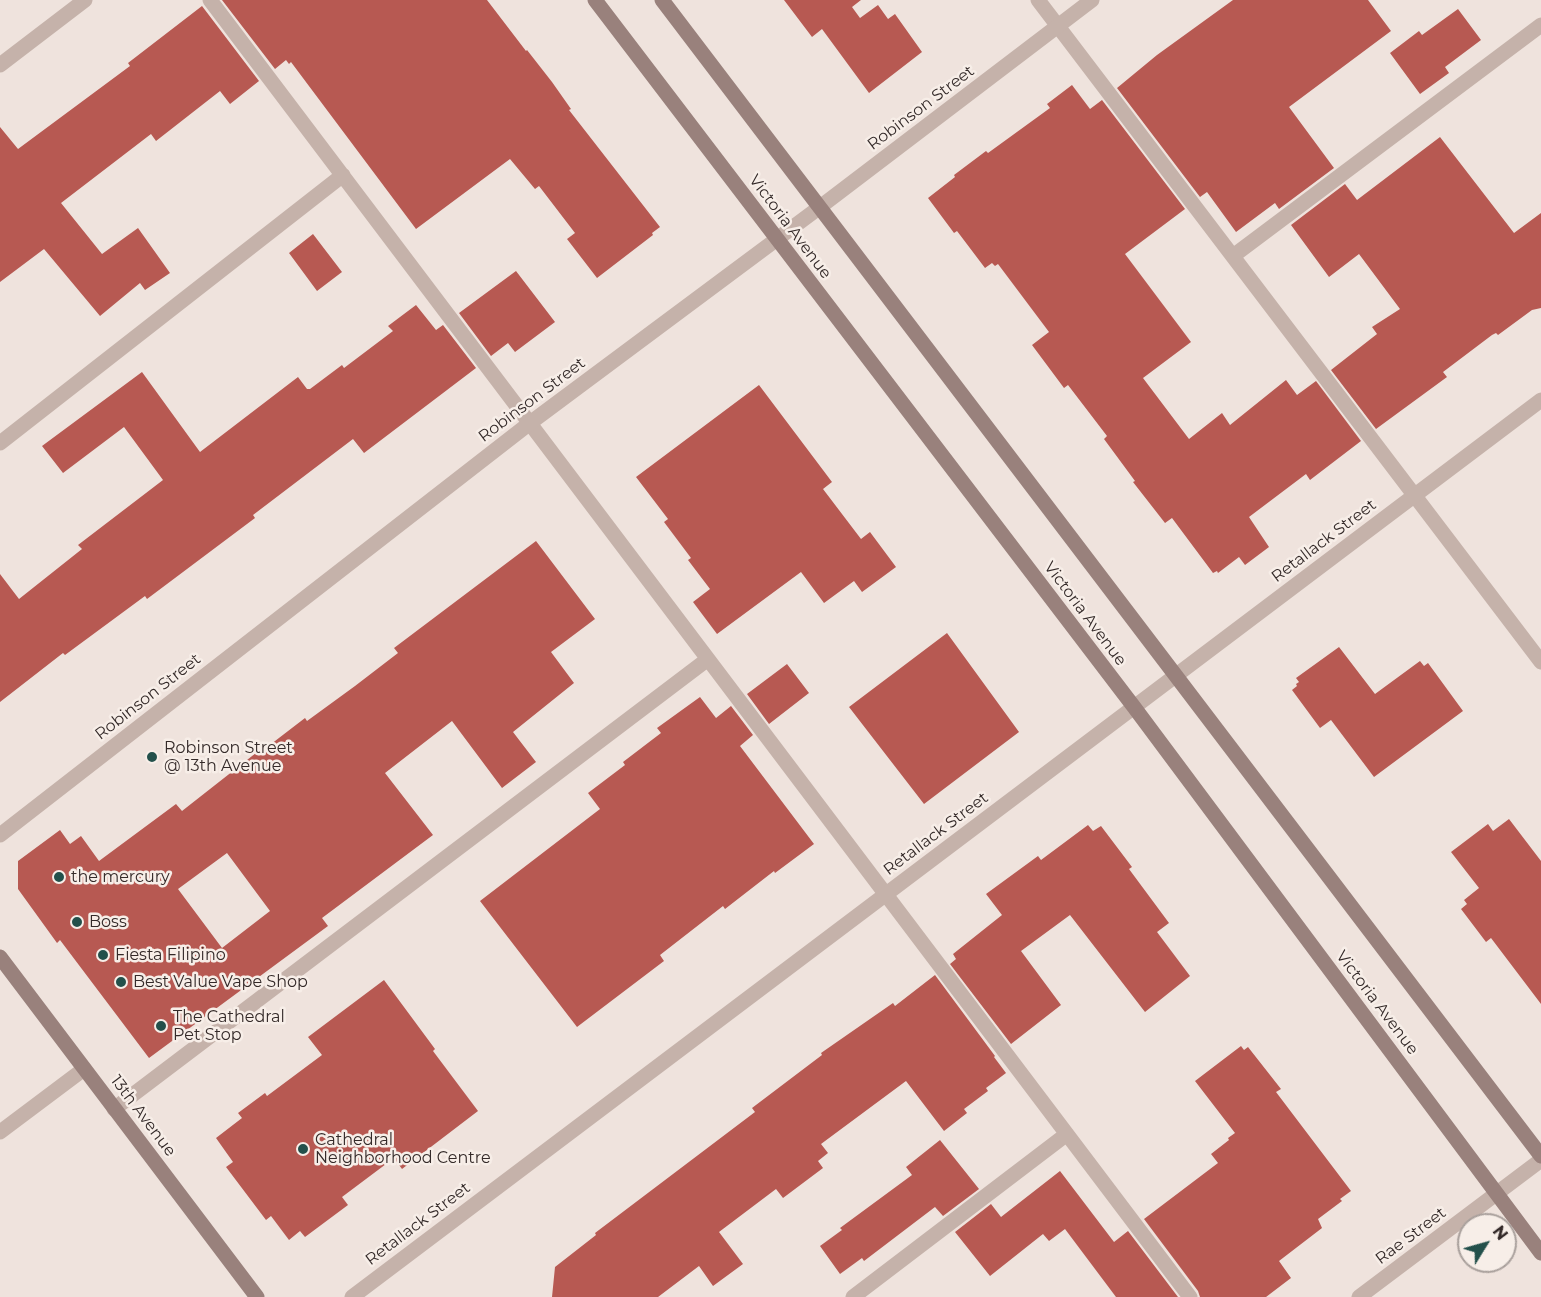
<!DOCTYPE html>
<html>
<head>
<meta charset="utf-8">
<style>
  body { margin:0 }
  #map { position:relative; width:1541px; height:1297px; overflow:hidden; background:#efe3dd; font-family:Montserrat,sans-serif }
  canvas { display:block }
  .north { position:absolute; left:1457px; top:1213px; width:60px; height:60px; box-sizing:border-box; background:#f7eee8; border:2px solid #a9a09c; border-radius:50%; rotate:53deg; font-size:16px; font-weight:700; line-height:24px; text-align:center; color:#342a29 }
  .north::after { content:''; display:block; margin:auto; width:21px; height:27px; background:#23504b; clip-path:polygon(50% 0,100% 100%,50% 72%,0 100%) }
</style>
</head>
<body>
<div id="map">
<canvas width="1541" height="1297"></canvas>
<div class="north">N</div>
</div>
<script>
const g = document.querySelector('canvas').getContext('2d');
g.lineJoin = 'round';
function fill(path, color) { g.fillStyle = color; g.fill(path, 'evenodd'); }
function trace(path, color, width, dash) { g.strokeStyle = color; g.lineWidth = width; g.lineCap = dash ? 'butt' : 'round'; g.setLineDash(dash || []); g.stroke(path); }
function label(font, color, halo, rows, align = 'center') {
  g.font = font + ' Montserrat,sans-serif'; g.lineWidth = 5; g.setLineDash([]); g.textBaseline = 'middle'; g.strokeStyle = halo; g.fillStyle = color; for (const [text, x, y, turn = 0] of rows) {
    g.save(); g.translate(x, y); g.rotate((+turn || 0) * Math.PI / 180); g.textAlign = isNaN(turn) ? turn : align; if (halo) g.strokeText(text, 0, 0); g.fillText(text, 0, 0); g.restore();
  }
}
fill(new Path2D(`
  M222,0H487L526,51L527,50L552,82L571,109L569,110L660,227L652,233L653,235L597,278L567,239L575,233L539,186L535,189L510,159L416,229L291,62L289,64L286,60L275,69Z
  M784,0H861L852,7L860,18L878,5L888,19L895,14L922,52L869,93L822,29L812,37Z
  M1233,0H1368L1391,31L1289,107L1334,168L1279,209L1275,203L1236,232L1207,192L1200,197L1117,88L1157,55Z
  M202,6L259,81L230,104L220,91L156,141L151,134L61,203L102,254L138,228L170,273L145,290L140,283L100,316L44,249L0,282V127L18,149L130,66L128,63Z
  M1458,9L1481,40L1445,67L1449,73L1420,94L1390,53L1419,31L1422,35Z
  M1072,85L1090,109L1102,100L1185,209L1125,254L1191,342L1143,378L1189,439L1222,413L1230,425L1286,380L1297,395L1316,381L1361,441L1310,480L1306,474L1249,517L1269,547L1245,565L1239,557L1218,573L1217,571L1213,573L1172,518L1165,523L1133,482L1135,481L1104,439L1107,436L1068,385L1064,388L1032,345L1049,332L998,264L995,266L992,263L985,268L957,231L954,233L928,198L955,177L954,175L986,151L988,153L1050,108L1047,104Z
  M1440,137L1514,233L1541,213V308L1532,310L1498,335L1496,333L1492,335L1443,372L1447,377L1376,429L1331,370L1377,334L1372,327L1400,309L1359,254L1329,277L1291,225L1345,184L1357,200Z
  M313,234L342,272L317,291L289,253Z
  M516,271L555,322L515,352L508,343L491,356L459,313Z
  M416,305L436,330L443,325L476,368L364,453L353,439L253,515L255,518L147,599L145,596L65,655L63,653L0,702V574L19,599L82,549L78,545L163,480L124,427L63,473L42,446L142,372L200,452L298,377L307,389H310L342,365L344,368L393,331L388,326Z
  M759,385L832,482L823,489L861,539L870,532L896,567L862,592L854,581L824,603L801,572L717,634L693,602L710,589L688,560L691,558L664,522L668,519L636,477Z
  M536,541L595,619L551,652L574,683L513,732L536,762L502,788L452,721L385,773L433,835L322,918L328,926L149,1058L60,940L57,943L18,889V861L60,830L70,844L81,836L99,861L176,804L182,811L261,749L262,751L305,718L307,721L355,686L398,653L394,648ZM227,853L270,911L222,948L178,889Z
  M947,633L1019,732L924,804L849,707Z
  M1339,647L1375,694L1420,661L1424,666L1428,663L1463,711L1374,777L1331,720L1320,728L1292,690L1297,686L1296,684L1299,682L1296,678Z
  M787,664L809,693L769,724L747,694Z
  M700,697L716,718L731,706L753,735L740,746L814,844L775,873L774,871L725,909L723,906L660,955L664,961L577,1027L480,901L600,809L588,793L625,765L623,762L661,733L657,728Z
  M1509,819L1541,861V1004L1491,938L1486,942L1461,909L1467,904L1464,900L1479,888L1451,852L1488,824L1493,831Z
  M1088,825L1093,831L1101,826L1132,867L1129,869L1169,923L1157,932L1190,976L1145,1012L1070,915L1021,951L1061,1005L1011,1044L950,964L956,959L953,954L1002,915L986,894L1038,856L1041,860Z
  M935,975L995,1056L994,1057L1006,1073L986,1088L988,1091L964,1109L967,1113L944,1131L906,1081L821,1144L828,1153L818,1161L823,1168L783,1198L776,1189L719,1232L743,1264L713,1286L699,1266L658,1297H552L555,1267L596,1235L595,1233L755,1112L752,1108L822,1055L821,1053L893,1003L895,1006Z
  M384,980L435,1049L433,1051L478,1111L402,1169L394,1158L342,1197L348,1205L305,1237L300,1231L289,1240L271,1216L266,1220L226,1167L233,1162L216,1138L242,1118L238,1113L265,1093L267,1096L322,1055L308,1037Z
  M1241,1046L1244,1050L1248,1047L1281,1089L1276,1092L1351,1191L1340,1199L1342,1201L1318,1219L1322,1228L1279,1261L1291,1278L1266,1297H1200L1198,1291L1144,1219L1218,1163L1211,1154L1229,1140L1228,1138L1235,1133L1195,1081Z
  M940,1140L979,1189L943,1216L935,1207L864,1261L862,1258L840,1274L820,1246L842,1230L840,1228L912,1175L906,1167Z
  M1060,1171L1114,1242L1128,1231L1178,1297H1116L1065,1229L1049,1241L1043,1234L990,1276L955,1232L991,1204L1001,1217Z`), '#b75952');
trace(new Path2D(`
  M210,0L1190,1297
  M1038,0L1541,662
  M1233,256L1541,25
  M0,443L343,175
  M114,1109L708,659
  M0,1132L84,1069
  M853,1297L1067,1134`), '#c5b2aa', 15);
trace(new Path2D(`
  M0,65L85,0
  M0,835L530,423L820,207L1092,0
  M352,1297L1541,400
  M1359,1297L1541,1160`), '#c5b2aa', 15);
trace(new Path2D(`
  M595,0L1134,707L1541,1253
  M662,0L1541,1156
  M0,957L257,1297`), '#99817c', 15);
for (const [x, y, r, color] of [
  [152,757,6,"#23504b"],
  [59,877,6,"#23504b"],
  [77,922,6,"#23504b"],
  [103,955,6,"#23504b"],
  [121,982,6,"#23504b"],
  [161,1026,6,"#23504b"],
  [303,1149,6,"#23504b"]
]) { const dot = new Path2D(); dot.arc(x, y, r, 0, 2 * Math.PI); g.fillStyle = color; g.fill(dot); trace(dot, '#f7eee8', 2); }
label('16px', '#342a29', '#f7eee8', [
  ["Robinson Street",921,108,-37],
  ["Victoria Avenue",790,227,53],
  ["Robinson Street",532,400,-37],
  ["Retallack Street",1324,541,-37],
  ["Victoria Avenue",1085,614,53],
  ["Robinson Street",148,697,-38],
  ["Retallack Street",936,834,-37],
  ["Victoria Avenue",1377,1003,53],
  ["13th Avenue",143,1116,53],
  ["Retallack Street",418,1224,-37],
  ["Rae Street",1411,1236,-37]
]);
label('16px', '#342a29', '#f7eee8', [
  ["Robinson Street",164,748],
  ["@ 13th Avenue",164,766],
  ["the mercury",71,877],
  ["Boss",89,922],
  ["Fiesta Filipino",115,955],
  ["Best Value Vape Shop",133,982],
  ["The Cathedral",173,1017],
  ["Pet Stop",173,1035],
  ["Cathedral",315,1140],
  ["Neighborhood Centre",315,1158]
], 'left');
</script>
</body>
</html>
